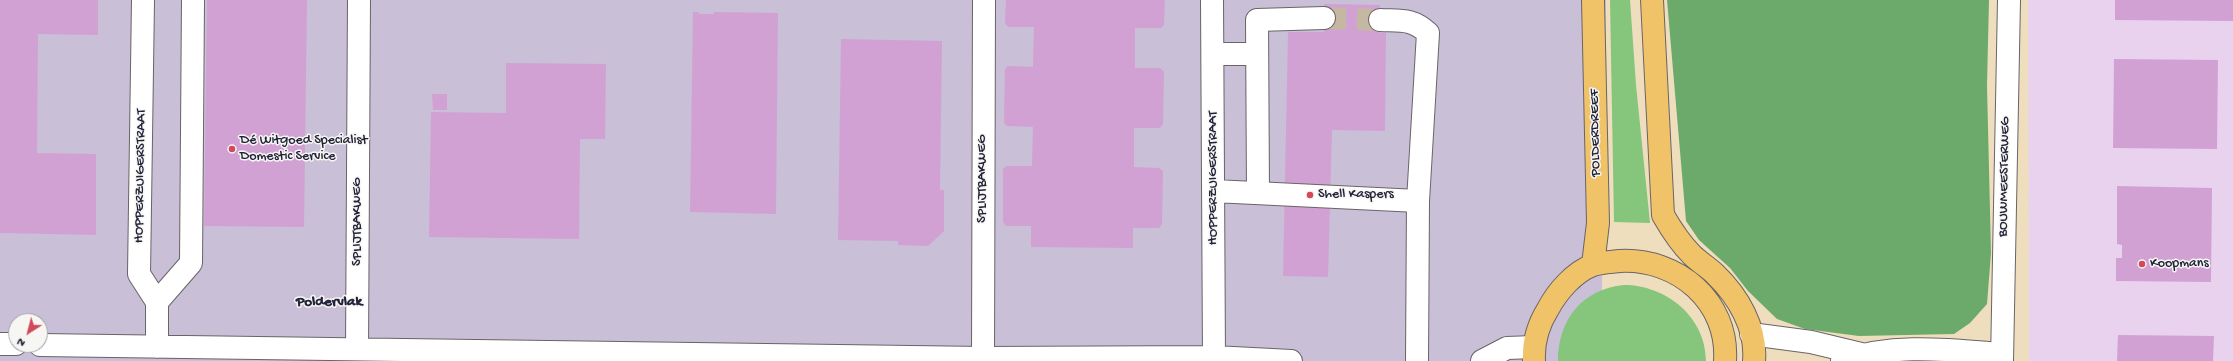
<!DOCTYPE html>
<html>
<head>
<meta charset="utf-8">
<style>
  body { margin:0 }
  #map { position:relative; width:2233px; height:361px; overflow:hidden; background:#eedebd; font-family:"Gochi Hand",sans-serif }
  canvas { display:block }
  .north { position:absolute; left:8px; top:313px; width:40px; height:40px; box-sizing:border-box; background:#f6f6f2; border:1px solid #a1a1a9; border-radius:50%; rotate:216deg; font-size:11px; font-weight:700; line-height:16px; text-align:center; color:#22223b }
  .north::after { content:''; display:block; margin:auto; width:14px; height:18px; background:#d1495b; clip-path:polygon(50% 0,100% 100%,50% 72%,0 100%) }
</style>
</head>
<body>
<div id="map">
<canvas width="2233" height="361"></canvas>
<div class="north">N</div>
</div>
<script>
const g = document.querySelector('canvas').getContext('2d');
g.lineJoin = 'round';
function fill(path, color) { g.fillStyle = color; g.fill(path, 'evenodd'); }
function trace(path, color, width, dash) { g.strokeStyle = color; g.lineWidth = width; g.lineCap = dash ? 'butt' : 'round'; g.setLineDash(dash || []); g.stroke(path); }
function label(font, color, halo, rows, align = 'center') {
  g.font = font + ' "Gochi Hand",sans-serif'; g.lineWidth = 3; g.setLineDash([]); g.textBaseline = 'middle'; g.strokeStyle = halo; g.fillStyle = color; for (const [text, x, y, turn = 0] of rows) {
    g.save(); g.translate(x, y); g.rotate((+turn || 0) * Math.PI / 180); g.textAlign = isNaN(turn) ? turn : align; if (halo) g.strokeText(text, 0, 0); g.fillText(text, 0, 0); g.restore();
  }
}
fill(new Path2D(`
  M2028,0H2233V361H2029Z`), '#e9d2ed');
fill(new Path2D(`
  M0,0H1606L1601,361H0ZM16,321H40V345H16Z`), '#c9bfd7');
fill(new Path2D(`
  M1610,0H1630L1636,85L1650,223L1614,222Z
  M1624,285C1666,285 1706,317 1706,361H1558C1558,320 1582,289 1624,285Z`), '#85c57c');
fill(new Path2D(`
  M1667,0H1989L1987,85L1991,253L1987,304L1970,323L1954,334L1859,336L1805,329L1777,319L1748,291L1730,268L1699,240L1686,221Z`), '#6caa6c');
fill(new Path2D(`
  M0,0H98V35L38,34L37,153L96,154V235L0,233Z
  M207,0H307L304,227L204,226Z
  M1006,0H1165L1164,25L1161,28H1135V68H1160L1164,72L1163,124L1160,128H1134V167L1159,168L1163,171L1162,224L1159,228H1133V248L1031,247V226H1006L1003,222V169L1007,166H1032L1033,127L1007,126L1004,123L1005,69L1008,66L1033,67L1034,27H1008L1005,23Z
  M2115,0H2233V21L2115,20Z
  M1324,4L1380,5V33H1386L1385,131L1332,130L1328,277L1283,276L1288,32H1324Z
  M693,12H699V14H714V12L778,13L776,214L690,212Z
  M841,39L942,41L940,190H944V231L928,246L898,245V241L838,240Z
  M2114,59L2218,60L2217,149L2113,148Z
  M506,63L606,64L605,139H580L579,239L429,237L431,112L506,113Z
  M432,94H447V110H433Z
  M2117,186L2212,188L2211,282L2116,281V258H2122V245L2117,244Z
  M2118,335L2214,336L2213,361H2117Z`), '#d1a1d3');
trace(new Path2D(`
  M1324,18L1380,20`), '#c5b8a3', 22, [22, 11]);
const minor = new Path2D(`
  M143,0L139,274L157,302V347
  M1212,0L1214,357
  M1380,20C1400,21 1412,18 1428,33L1418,201
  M1213,54H1257
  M1214,191L1418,201L1417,361
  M1258,193L1257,20L1324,18
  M157,302L191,263L193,0
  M1751,334L1811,342L1861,354
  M0,344H16
  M40,345L983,358L1214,357L1291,361
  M357,349L359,0
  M983,358L984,0
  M1482,361L1507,348L1534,347
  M1842,361C1893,343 1949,350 2002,354
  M2002,361L2009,0`);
const major = new Path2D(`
  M1652,0L1663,215C1671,229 1680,243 1692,255C1699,262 1708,267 1715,274C1738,296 1757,328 1754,361
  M1593,265L1598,223L1593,0
  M1534,361C1533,342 1538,325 1548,309C1557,292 1574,272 1593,265C1601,262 1612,262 1620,261C1678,258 1729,302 1725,361`);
trace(minor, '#696468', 24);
trace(major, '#696468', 24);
trace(minor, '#fff', 22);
trace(major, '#f1c369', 22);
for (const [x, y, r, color] of [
  [232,149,4,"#d1495b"],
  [1310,195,4,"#d1495b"],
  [2142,264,4,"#d1495b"]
]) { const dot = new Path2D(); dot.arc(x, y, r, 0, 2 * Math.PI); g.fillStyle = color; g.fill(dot); trace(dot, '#f6f6f2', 1.5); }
label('14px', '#22223b', '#f6f6f2', [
  ["POLDERDREEF",1596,133,-91],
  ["HOPPERZUIGERSTRAAT",141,176,-89],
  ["BOUWMEESTERWEG",2005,177,-89],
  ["HOPPERZUIGERSTRAAT",1214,178,-90],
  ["SPLIJTBAKWEG",983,179,-90],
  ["SPLIJTBAKWEG",358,222,-90]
]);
label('14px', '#22223b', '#f6f6f2', [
  ["Dé Witgoed Specialist",240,141],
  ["Domestic Service",240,157],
  ["Shell Kaspers",1318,195],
  ["Koopmans",2150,264]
], 'left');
label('bold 15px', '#22223b', '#f6f6f2', [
  ["Poldervlak",329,303]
]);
</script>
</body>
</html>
